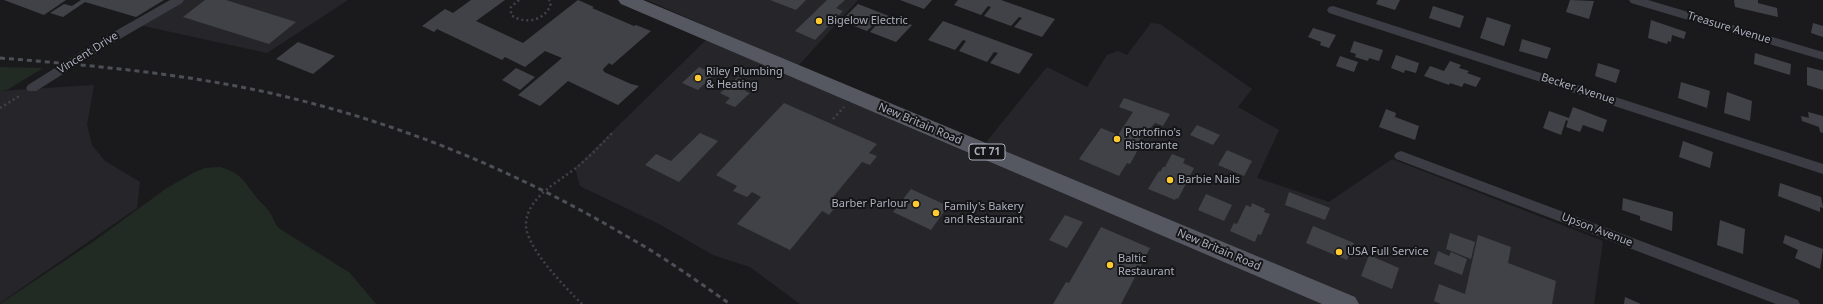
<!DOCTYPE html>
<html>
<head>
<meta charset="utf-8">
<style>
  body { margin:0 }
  canvas { display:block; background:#1a1a1c }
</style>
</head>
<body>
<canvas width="1823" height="304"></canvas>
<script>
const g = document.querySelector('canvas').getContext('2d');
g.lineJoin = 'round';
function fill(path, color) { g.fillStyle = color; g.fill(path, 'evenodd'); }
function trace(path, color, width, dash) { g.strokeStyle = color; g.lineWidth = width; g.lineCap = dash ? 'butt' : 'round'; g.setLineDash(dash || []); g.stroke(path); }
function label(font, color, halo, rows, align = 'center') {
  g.font = font + ' "Noto Sans",sans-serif'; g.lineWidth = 4; g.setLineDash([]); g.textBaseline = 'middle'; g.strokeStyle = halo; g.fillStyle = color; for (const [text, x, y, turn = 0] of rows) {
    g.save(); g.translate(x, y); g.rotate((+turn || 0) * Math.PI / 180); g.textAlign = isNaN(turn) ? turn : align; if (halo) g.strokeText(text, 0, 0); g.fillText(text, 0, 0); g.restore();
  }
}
fill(new Path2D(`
  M183,0H348L267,53L139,25Z
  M647,0H858L798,66Z
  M1151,23L1160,24L1252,89L1238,107L1279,130L1257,178L1329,202L1392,159L1603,241L1594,304H800L750,267L713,255L661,225L580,186L575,168L706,40L975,156L1047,67L1087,87L1107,55L1118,51L1127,55Z
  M94,85L87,125L92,145L105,161L140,182L137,208L0,303V91Z`), '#26262a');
fill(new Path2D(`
  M0,67L43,68L7,90L0,91Z
  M220,167C241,173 244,181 256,197C260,202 267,207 270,213C274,219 275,225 280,229L350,273L376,304H0L90,244L167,188L195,172L205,168Z`), '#212b23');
fill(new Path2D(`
  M4,0H66L44,15Z
  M81,0H164L136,17L85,2L63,17L50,13L64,4L72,6Z
  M205,0H226L296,22L269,44L183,17Z
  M471,0H505L476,21L523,43L578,0L594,7L592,8L634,26L636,25L651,31L612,65L609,63L603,69L604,72L631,84L639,86L618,105L568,81L540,106L518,95L562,58L545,51L525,67L505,57L502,60L437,29L434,32L422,26L445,9L453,13Z
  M770,0H806L796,10Z
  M827,0H845L836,8L843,11L815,40L795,31Z
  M900,0H932L924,9Z
  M958,0H1001L1055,19L1042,37L1014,27L1022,18L1019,17L1011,26L984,16L991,7L988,6L981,15L954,5Z
  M1378,0H1400L1395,10L1376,4Z
  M1570,0L1594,1L1589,19L1566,12Z
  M1734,0H1758V3L1777,8L1778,17L1735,7Z
  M858,4L912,25L896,42L870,32L878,23L876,22L867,31L841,21Z
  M1433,6L1464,16L1460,28L1429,18Z
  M1487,17L1511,25L1504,46L1480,38Z
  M1651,20L1686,32L1684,39L1672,35L1671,42L1668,41L1667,44L1648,38Z
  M943,21L1033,54L1019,74L990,63L998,53L994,52L987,62L959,51L966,41L963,40L955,50L928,40Z
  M1813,23L1823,26V37L1811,33Z
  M1313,28L1336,35L1329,48L1320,45L1321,42L1308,37Z
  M1522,39L1551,48L1547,59L1519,51Z
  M1354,41L1383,50L1379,61L1369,58L1368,61L1355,57L1356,54L1350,52Z
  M298,42L335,56L313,74L276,59Z
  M1755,53L1791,64L1790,75L1754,64Z
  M1396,55L1419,63L1416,73L1405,70L1404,73L1391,68Z
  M1340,56L1358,62L1354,72L1336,66Z
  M1450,61L1461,65L1459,68L1469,71L1467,73L1481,78L1476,87L1464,83L1462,87L1450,83L1449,85L1424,76L1430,66L1444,71Z
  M1598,63L1620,70L1616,83L1595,76Z
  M699,67L715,74L698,90L682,83Z
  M1807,67L1823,71V90L1807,85Z
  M516,68L535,77L520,90L502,80Z
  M738,77L752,84L745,91L750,93L735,107L725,103L730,98L720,93Z
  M1681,82L1710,91L1707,108L1678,98Z
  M1727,92L1752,101L1750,121L1724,113Z
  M1124,98L1170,114L1163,126L1155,123L1137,143L1141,144L1130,164L1127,163L1119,176L1079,159L1101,128L1118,135L1133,112L1119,107Z
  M784,103L877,144L869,153L877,156L870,165L862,162L829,202L836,206L829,215L822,211L790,250L737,224L761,197L752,192L747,197L733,191L737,186L716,175Z
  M1573,107L1607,120L1603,132L1583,125L1580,132L1566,127L1568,121L1566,120L1561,135L1543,128L1549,111L1569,118Z
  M1386,109L1396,113L1395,117L1419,126L1415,140L1379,127Z
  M1808,112L1823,116V133L1820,132L1819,127L1802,121L1801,116L1809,118Z
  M1197,125L1220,135L1213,145L1190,135Z
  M700,133L718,141L679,182L645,165L656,154L671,161Z
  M1683,141L1713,152L1710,168L1679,157Z
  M1227,150L1252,161L1244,176L1218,165Z
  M1172,154L1185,159L1183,163L1194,168L1178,199L1176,198L1175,200L1148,189L1159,171L1160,172L1163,167H1165Z
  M1780,183L1821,197L1823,208L1820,207V212L1778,196Z
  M911,189L948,206L931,230L893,212Z
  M1289,192L1330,208L1325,220L1285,205Z
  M1206,194L1232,205L1224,221L1198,210Z
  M1623,198L1673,212L1672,231L1640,220V216L1622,210Z
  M1252,203L1265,209L1264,212L1270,214L1261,235L1258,234L1255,242L1230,231L1234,223L1237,224L1246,205L1251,207Z
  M1065,215L1083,222L1067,248L1049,240Z
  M1720,220L1745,229L1743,254L1717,245Z
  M1313,226L1354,243L1347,260L1306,243Z
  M1101,227L1150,248L1121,304H1053L1066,282L1069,283Z
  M1450,233L1475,242L1471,259L1446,249Z
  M1478,235L1511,247L1508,263L1556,281L1552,304H1441L1434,301L1439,284L1465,294Z
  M1785,235L1823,249L1820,269L1795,258L1798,250L1783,243Z
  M1438,251L1449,256L1451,252L1467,259L1462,275L1434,264Z
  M1369,255L1399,268L1392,289L1361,276Z
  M1625,297L1641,304H1624Z`), '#414247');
trace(new Path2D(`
  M519,0L511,7V15C525,25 546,21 551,3L549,0
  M0,108L21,95
  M833,119L844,107
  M582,304C566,288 524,246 526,223C528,197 558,182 576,168C589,157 601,145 613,132`), '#404249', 2.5, [2, 3]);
fill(new Path2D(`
  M170,0H184L182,3L106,47L36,91H28L26,88L28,85L98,41Z
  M1629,0H1648L1823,52V60L1631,3Z
  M1333,6L1823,164V174L1329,13L1327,10L1329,7Z
  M1401,151L1798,300L1800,304H1776L1396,159L1394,156L1396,153Z`), '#3c3d44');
fill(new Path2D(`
  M618,0H643L1355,297L1359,304H1322L621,4Z`), '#565861');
trace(new Path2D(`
  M0,58C100,66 202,75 299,100C415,129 525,176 628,237C664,257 697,281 730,304`), '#4d4f57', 3, [5, 4]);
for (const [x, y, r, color] of [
  [819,21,4,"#ffcb2f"],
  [698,78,4,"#ffcb2f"],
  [1117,139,4,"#ffcb2f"],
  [1170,180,4,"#ffcb2f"],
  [916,204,4,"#ffcb2f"],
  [936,213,4,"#ffcb2f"],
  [1339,252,4,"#ffcb2f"],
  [1110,265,4,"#ffcb2f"]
]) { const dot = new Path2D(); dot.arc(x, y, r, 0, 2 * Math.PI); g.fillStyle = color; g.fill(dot); trace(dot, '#151518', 1.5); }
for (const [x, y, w] of [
  [987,152,36]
]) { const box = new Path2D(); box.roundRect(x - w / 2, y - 8, w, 16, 3); g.fillStyle = '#151518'; g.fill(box); trace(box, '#abafbd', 1); }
label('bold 10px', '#abafbd', null, [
  ["CT 71",987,152]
]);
label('11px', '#abafbd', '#151518', [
  ["Bigelow Electric",827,21],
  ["Riley Plumbing",706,72],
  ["& Heating",706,85],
  ["Portofino's",1125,133],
  ["Ristorante",1125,146],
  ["Barbie Nails",1178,180],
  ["Barber Parlour",908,204,"right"],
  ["Family's Bakery",944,207],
  ["and Restaurant",944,220],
  ["USA Full Service",1347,252],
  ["Baltic",1118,259],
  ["Restaurant",1118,272]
], 'left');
label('11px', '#abafbd', '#151518', [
  ["Treasure Avenue",1729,28,17],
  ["Vincent Drive",88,53,-32],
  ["Becker Avenue",1578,89,18],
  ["New Britain Road",920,124,23],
  ["Upson Avenue",1597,230,21],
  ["New Britain Road",1219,250,23]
]);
</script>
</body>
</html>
